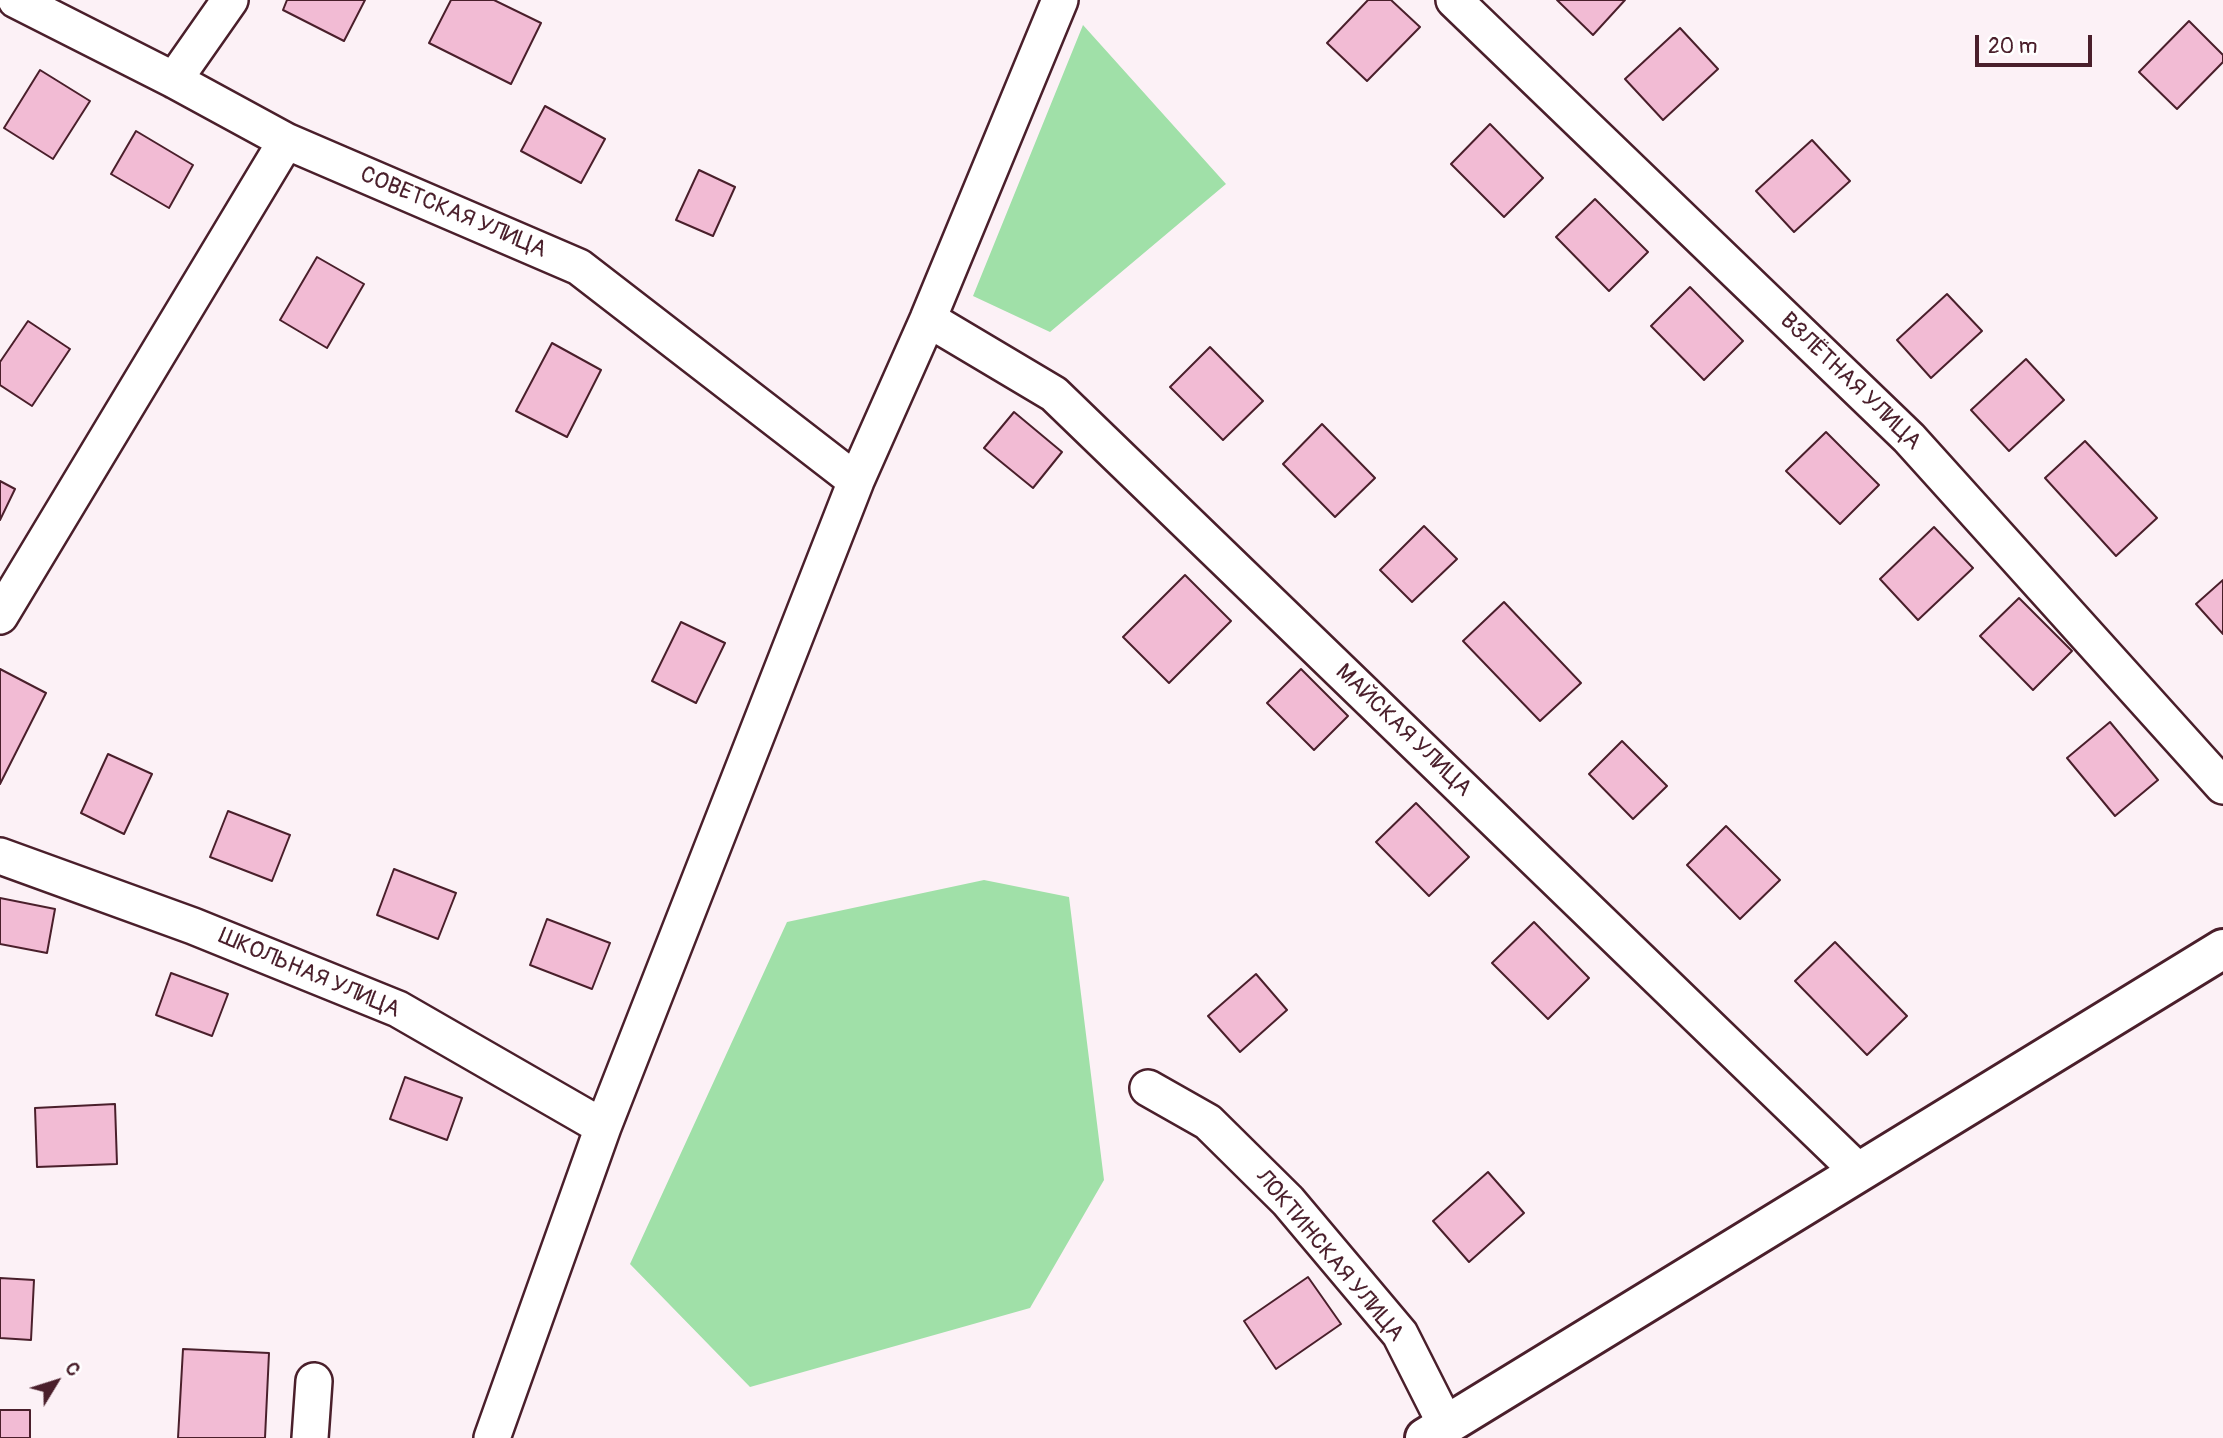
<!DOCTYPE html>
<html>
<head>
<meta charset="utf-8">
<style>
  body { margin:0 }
  #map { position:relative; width:2223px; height:1438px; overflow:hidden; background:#fcf1f6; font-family:Pangolin,sans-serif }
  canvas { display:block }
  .north { position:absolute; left:21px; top:1347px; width:70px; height:70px; -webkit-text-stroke:5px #fff; paint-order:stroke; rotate:52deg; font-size:19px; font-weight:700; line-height:28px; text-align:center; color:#4a1f2b }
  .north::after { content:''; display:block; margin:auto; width:24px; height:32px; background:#4a1f2b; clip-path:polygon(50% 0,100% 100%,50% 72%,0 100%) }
  .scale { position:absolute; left:1975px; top:35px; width:117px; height:32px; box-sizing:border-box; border:4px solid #4a1f2b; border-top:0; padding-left:9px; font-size:21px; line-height:24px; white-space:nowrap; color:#4a1f2b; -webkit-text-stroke:5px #fff; paint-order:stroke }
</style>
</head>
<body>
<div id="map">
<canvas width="2223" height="1438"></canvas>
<div class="north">С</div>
<div class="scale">20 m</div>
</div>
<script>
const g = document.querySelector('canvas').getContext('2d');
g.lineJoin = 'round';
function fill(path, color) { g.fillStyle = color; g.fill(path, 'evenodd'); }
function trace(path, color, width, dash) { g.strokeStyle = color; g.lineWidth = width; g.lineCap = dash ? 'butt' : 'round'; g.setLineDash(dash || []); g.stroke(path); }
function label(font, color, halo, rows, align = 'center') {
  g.font = font + ' Pangolin,sans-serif'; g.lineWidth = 6; g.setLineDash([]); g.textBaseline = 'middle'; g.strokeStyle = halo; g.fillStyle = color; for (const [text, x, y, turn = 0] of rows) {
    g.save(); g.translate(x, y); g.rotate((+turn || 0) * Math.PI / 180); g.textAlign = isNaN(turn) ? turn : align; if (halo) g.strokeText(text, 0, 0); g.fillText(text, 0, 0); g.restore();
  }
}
fill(new Path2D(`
  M1083,25L1226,184L1050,332L973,296Z
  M984,880L1069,897L1104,1180L1030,1308L750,1387L630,1264L787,922Z`), '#a0e0a8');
const building = new Path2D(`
  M287,0H365L344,41L283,10Z
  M451,0H494L541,23L511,84L429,43Z
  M1368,0H1391L1420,27L1367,81L1327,43Z
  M1557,0H1625L1593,35Z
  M2189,21L2223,55V62L2177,109L2139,72Z
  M1680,28L1718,69L1663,120L1625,79Z
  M40,70L90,101L53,159L4,128Z
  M545,106L605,139L581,183L521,151Z
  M1490,124L1543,178L1504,217L1451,164Z
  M136,131L193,165L169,208L111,174Z
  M1812,140L1850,181L1794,232L1756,191Z
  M699,170L735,187L713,236L676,220Z
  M1595,199L1648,252L1609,291L1556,237Z
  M317,257L364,284L327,348L280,320Z
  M1690,287L1743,341L1704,380L1651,326Z
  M1947,294L1982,331L1931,378L1897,340Z
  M28,321L70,349L32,406L0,385V362Z
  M552,343L601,370L567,437L516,411Z
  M1210,347L1263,401L1223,440L1170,387Z
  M2026,359L2064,400L2009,451L1971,410Z
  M1014,412L1062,452L1033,488L984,448Z
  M1322,424L1375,478L1335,517L1283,464Z
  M1826,432L1879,485L1840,524L1786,471Z
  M2085,441L2157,518L2116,556L2045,478Z
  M0,481L15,489L0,520Z
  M1424,526L1457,559L1412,602L1380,570Z
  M1934,527L1973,568L1918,620L1880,579Z
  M1185,575L1231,621L1169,683L1123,637Z
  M2223,580V634L2196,604Z
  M2019,598L2072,651L2033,690L1980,636Z
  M1504,602L1581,683L1540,721L1463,641Z
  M681,622L725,643L696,703L652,681Z
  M0,669L46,693L0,784Z
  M1301,669L1348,716L1314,750L1267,703Z
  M2110,722L2158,780L2115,816L2067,758Z
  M1622,741L1667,786L1633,819L1589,774Z
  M108,754L152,774L124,834L81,813Z
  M1416,803L1469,857L1429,896L1376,842Z
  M228,811L290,835L272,881L210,857Z
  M1726,826L1780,880L1740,919L1687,865Z
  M394,869L456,893L438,939L377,915Z
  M0,898L55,909L47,953L0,944Z
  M547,919L610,943L592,989L530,965Z
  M1534,922L1589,978L1548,1019L1492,963Z
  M1835,942L1907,1016L1867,1055L1795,981Z
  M171,973L228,994L212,1036L156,1015Z
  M1256,974L1287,1010L1240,1052L1208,1016Z
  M405,1077L462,1098L447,1140L390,1119Z
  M115,1104L117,1164L37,1167L35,1108Z
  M1488,1172L1524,1213L1469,1262L1433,1221Z
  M1308,1277L1341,1324L1276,1369L1244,1321Z
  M0,1278L34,1280L31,1340L0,1338Z
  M183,1349L269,1353L265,1438H178Z
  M0,1410H30V1438H0Z`);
fill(building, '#f2bbd4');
trace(building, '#4a1f2b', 2);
const street = new Path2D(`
  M16,0L174,80L286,141L579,267L856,481
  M1454,0L1909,438L2223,786
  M174,80L230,0
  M928,319L1054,394L1857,1170
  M0,616L286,141
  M0,856L193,926L398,1009L603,1127
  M1148,1088L1208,1122L1288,1201L1400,1334L1446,1425
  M310,1438L314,1381
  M492,1438L603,1127L856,481L928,319L1060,0`);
const secondary = new Path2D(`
  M1425,1438L2223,949`);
trace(street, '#4a1f2b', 40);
trace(secondary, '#4a1f2b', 44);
trace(street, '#fff', 35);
trace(secondary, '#fff', 38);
label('23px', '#4a1f2b', '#fff', [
  ["СОВЕТСКАЯ УЛИЦА",453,213,23],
  ["ВЗЛЁТНАЯ УЛИЦА",1850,382,44],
  ["МАЙСКАЯ УЛИЦА",1403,731,44],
  ["ШКОЛЬНАЯ УЛИЦА",309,974,23],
  ["ЛОКТИНСКАЯ УЛИЦА",1329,1256,50]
]);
</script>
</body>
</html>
